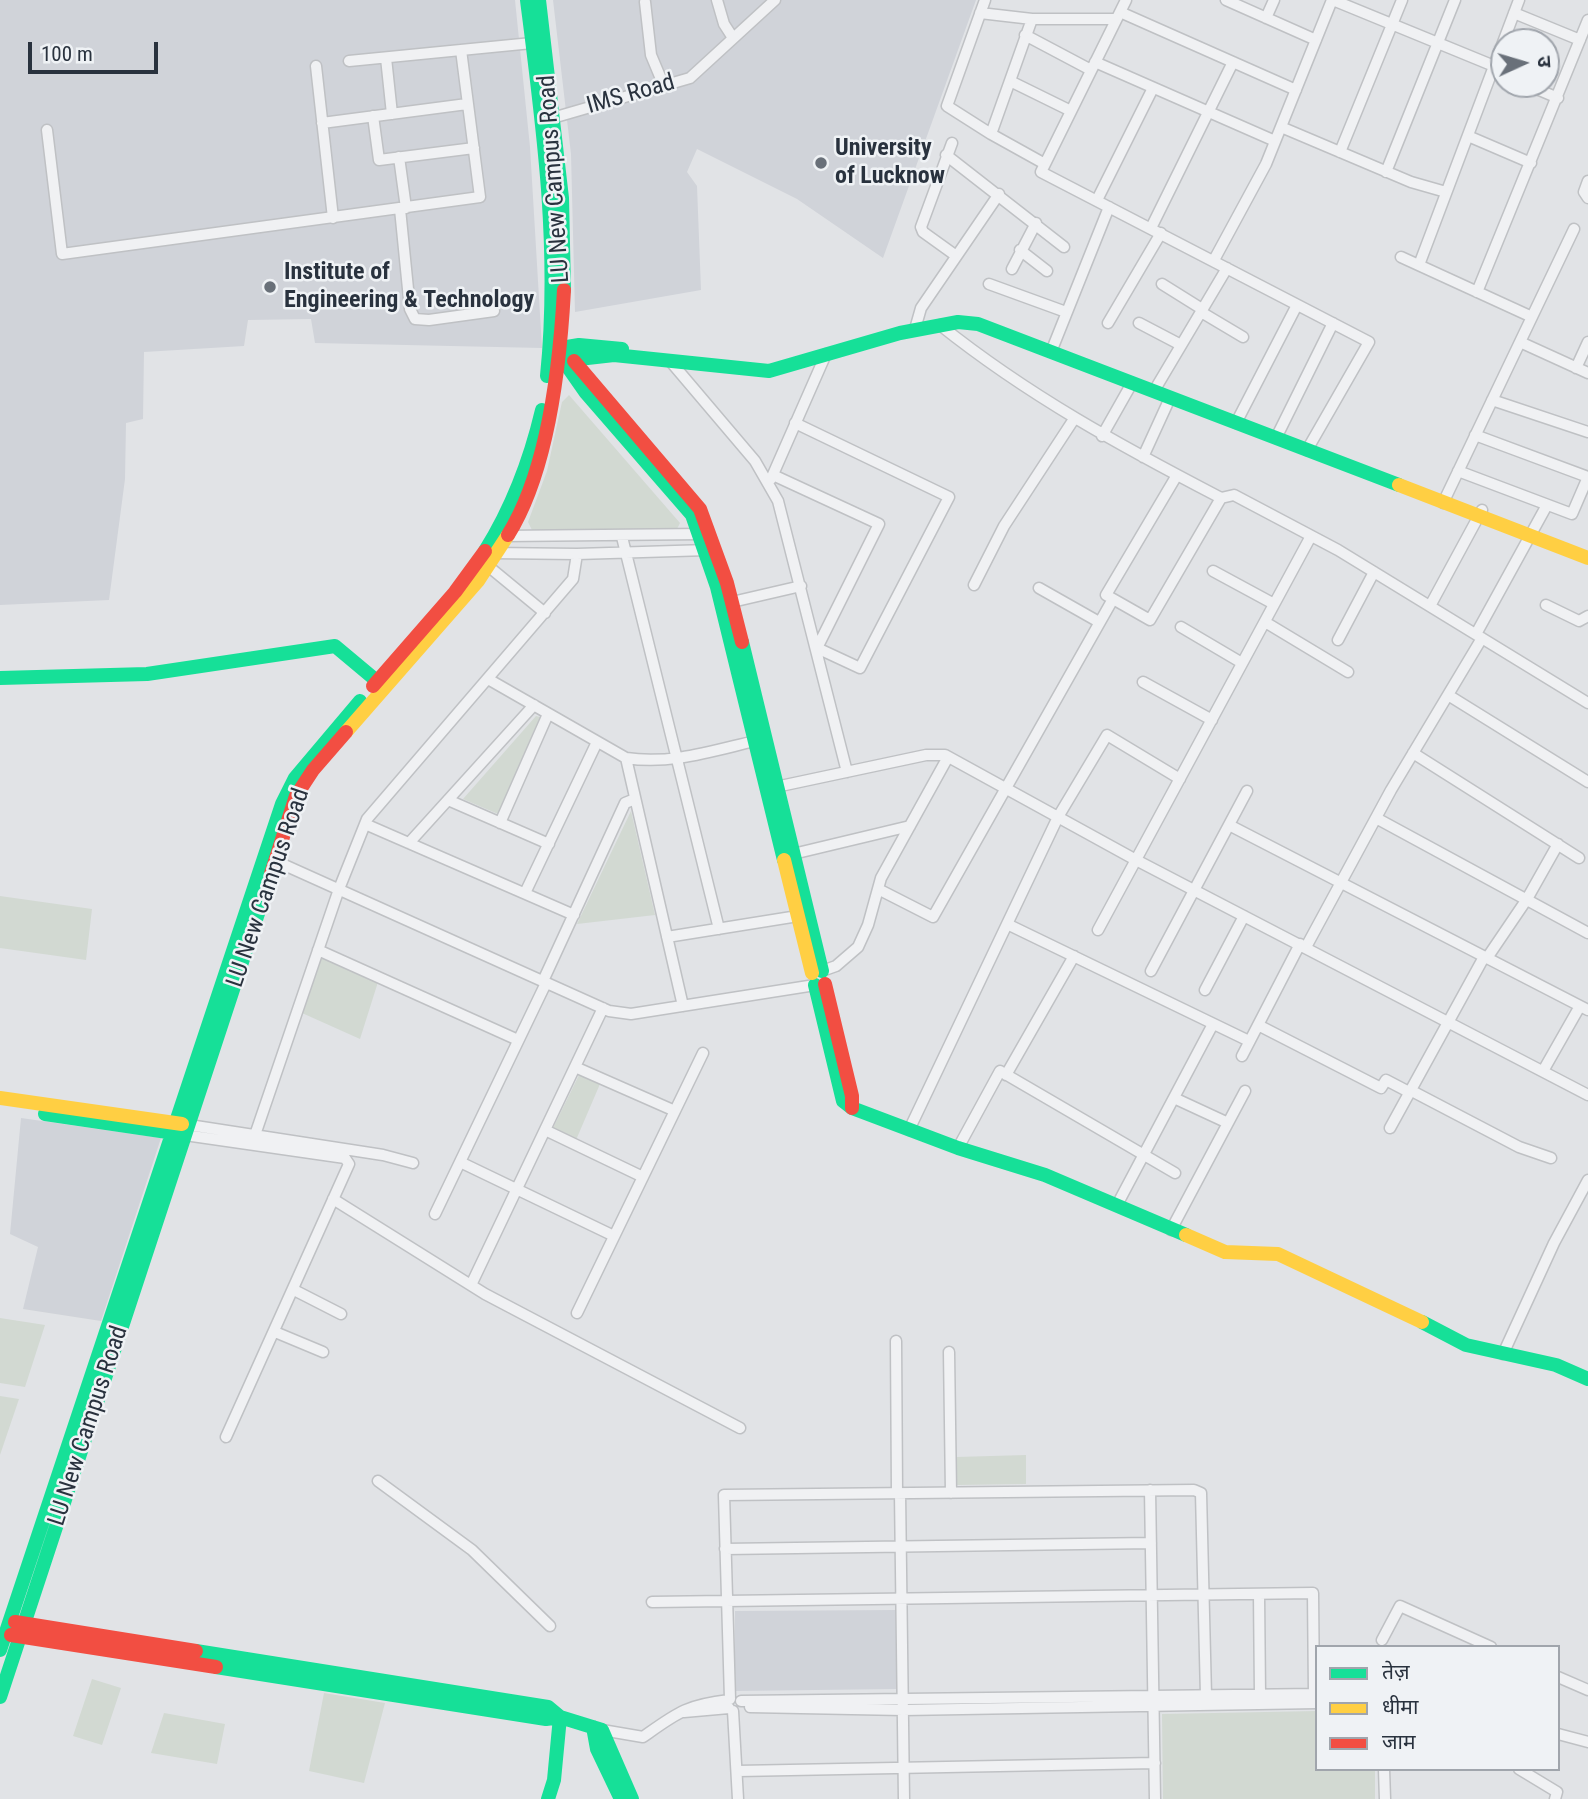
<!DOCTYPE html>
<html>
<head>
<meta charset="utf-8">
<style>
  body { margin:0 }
  #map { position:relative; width:1588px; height:1799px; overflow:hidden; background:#e1e3e6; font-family:"Roboto Condensed","Noto Sans Devanagari",sans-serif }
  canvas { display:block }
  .legend { position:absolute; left:1315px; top:1645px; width:245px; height:126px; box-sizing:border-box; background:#eff2f5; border:2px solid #a0a5ac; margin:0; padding:9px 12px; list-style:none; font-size:21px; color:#29323e }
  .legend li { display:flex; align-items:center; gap:14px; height:35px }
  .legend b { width:35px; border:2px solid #a0a5ac }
  .north { position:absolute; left:1490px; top:28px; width:70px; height:70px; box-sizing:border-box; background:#eff2f5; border:2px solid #a0a5ac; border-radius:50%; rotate:86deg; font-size:19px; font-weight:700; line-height:28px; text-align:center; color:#29323e }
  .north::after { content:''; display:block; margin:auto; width:24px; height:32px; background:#697079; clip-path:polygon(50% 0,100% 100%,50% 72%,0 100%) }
  .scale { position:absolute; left:28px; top:42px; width:130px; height:32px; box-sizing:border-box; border:4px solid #29323e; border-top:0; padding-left:9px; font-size:21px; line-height:24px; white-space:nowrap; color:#29323e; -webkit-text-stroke:5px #eff2f5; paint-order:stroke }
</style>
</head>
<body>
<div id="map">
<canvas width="1588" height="1799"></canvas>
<ul class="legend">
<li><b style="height:9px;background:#16e098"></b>तेज़</li>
<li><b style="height:9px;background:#ffcf43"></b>धीमा</li>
<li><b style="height:9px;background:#f24e42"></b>जाम</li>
</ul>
<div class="north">उ</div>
<div class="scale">100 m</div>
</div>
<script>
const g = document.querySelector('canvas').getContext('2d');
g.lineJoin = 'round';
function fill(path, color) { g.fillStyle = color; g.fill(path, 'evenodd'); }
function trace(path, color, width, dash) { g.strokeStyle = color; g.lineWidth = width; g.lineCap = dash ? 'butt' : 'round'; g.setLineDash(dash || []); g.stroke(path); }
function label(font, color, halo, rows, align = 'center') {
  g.font = font + ' "Roboto Condensed",sans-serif'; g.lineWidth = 5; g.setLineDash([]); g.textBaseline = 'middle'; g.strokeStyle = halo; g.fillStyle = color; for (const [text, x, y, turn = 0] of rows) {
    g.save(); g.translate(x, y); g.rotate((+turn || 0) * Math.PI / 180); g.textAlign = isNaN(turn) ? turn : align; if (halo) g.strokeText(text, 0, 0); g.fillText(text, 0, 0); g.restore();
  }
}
fill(new Path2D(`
  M0,0H515L530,147L542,348L315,343L311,319L248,320L244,346L144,352L143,419L126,423L125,479L109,600L0,605Z
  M553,0H976L883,258L797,199L697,149L687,172L697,186L701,290L575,312L571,154Z
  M21,1118L161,1138L101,1321L23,1309L38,1247L10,1234Z
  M896,1610V1689L735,1691V1611Z`), '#d0d3d9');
fill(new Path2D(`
  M569,395L680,523L675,533L534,534L528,522L547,471L562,402Z
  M536,716L540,717L498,814L463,799Z
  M631,811L655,915L577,924Z
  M0,896L92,909L86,960L0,948Z
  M320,956L378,982L360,1039L302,1013Z
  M579,1075L600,1084L576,1140L553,1128Z
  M0,1318L45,1325L25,1387L0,1383Z
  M0,1396L19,1399L0,1455Z
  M1026,1455V1484L957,1485L956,1457Z
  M92,1679L121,1688L102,1745L73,1736Z
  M324,1693L385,1703L364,1783L309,1771Z
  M1317,1711V1769H1375V1799H1163L1162,1714Z
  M164,1713L225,1724L217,1764L151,1753Z`), '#d2d9d2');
const street = new Path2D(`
  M717,0L724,24L733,38
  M985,0L947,106L991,134
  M1126,0L1041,172L1369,342L1307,450
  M1226,0L1316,40
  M1333,0L1494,66
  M645,2L651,55L664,86
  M1120,12L1296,90
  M980,13L1032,19H1116
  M1514,13L1580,40
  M1266,18L1274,0
  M1032,19L991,134L1045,164
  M1025,35L1091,70
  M386,58L392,114
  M349,61L532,43
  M1095,62L1275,141
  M316,66L333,218
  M1010,81L1071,111
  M1525,84L1558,98
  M373,116L379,160L474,148
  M549,119L690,78L775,0
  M322,123L467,104
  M1281,127L1411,182L1446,192
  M47,130L62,254L480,197L461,50
  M1468,136L1531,163
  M952,143L921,227L923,232L955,255
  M1340,152L1402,0
  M946,155L1064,247
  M399,157L406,208
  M1386,172L1455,0
  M1588,181L1584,192L1588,198
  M1097,200L1153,88
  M400,209L410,309L415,319L429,320L494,311
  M1151,228L1233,62
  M1020,250L1047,271
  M1401,257L1532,317
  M1214,260L1266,164L1332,0
  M1419,265L1519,0
  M1012,269L1036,223
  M989,284L1066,312
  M1162,284L1202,309
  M1477,292L1588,20
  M1201,312L1243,337
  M1108,323L1161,233
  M1139,323L1181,345
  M940,325C1029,396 1121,446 1221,498L1234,495L1338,550L1588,703
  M915,329L921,308L999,194
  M1520,342L1588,373
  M1051,352L1109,207
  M671,362L755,461L778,501L847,772
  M1576,368L1588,342
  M1154,391L1227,268
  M1492,400L1588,432
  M1236,423L1297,305
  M1102,436L1132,383
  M1276,438L1333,323
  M1143,457L1170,398
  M1458,471L1572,514L1588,477L1475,435
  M773,475L879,524L817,648L860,668L949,497L795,423
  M1177,475L1106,595L1150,620L1221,498
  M771,479L826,354
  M1443,503L1574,229
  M504,536L703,534
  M622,537L719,929
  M492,553L577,554L708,550
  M488,566L545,613
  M1213,571L1274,604
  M974,585L1004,526L1074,419
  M1039,588L1099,622
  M732,602L801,586
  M1546,605L1579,621L1588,616
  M1430,606L1482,510
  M1265,622L1348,672
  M1181,627L1242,663
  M1476,634L1547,505
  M1338,640L1374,572
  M488,679L626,758C670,765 712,751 755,741
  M1143,682L1212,720
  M1448,695L1588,782
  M1413,753L1579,858
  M626,758L683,1006
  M771,788L926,755H945L1136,860L1588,1095
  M448,800L549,844
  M1376,818L1588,933
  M500,823L548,714
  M365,824L574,915
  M1229,825L1588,1010
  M409,843L534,705
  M793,854L910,826
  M271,859L609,1011L631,1014L815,985
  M878,889L933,917L1113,599
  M525,893L597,742
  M1007,924L1249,1041
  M1098,930L1311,536
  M667,937L798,916
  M1306,947L1391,790L1482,638
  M318,950L518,1040
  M1487,958L1527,899L1558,844
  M822,971L836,966L858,947L868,925L881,878L948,757
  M1151,971L1247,791
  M543,981L625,803L635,799
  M1205,990L1244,916
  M1258,1025L1381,1088L1386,1080L1409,1092
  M1242,1056L1300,944
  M575,1067L675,1111
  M1543,1071L1580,1006
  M1006,1075L1074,956
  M1410,1090L1519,1147L1551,1158
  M1174,1098L1228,1123
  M189,1125L383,1155L413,1163
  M1390,1128L1484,957
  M545,1130L643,1177
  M909,1130L1058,817L1107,735L1180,779
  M185,1135L345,1158L349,1164L226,1437
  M255,1135L339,889L367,819L573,579L577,554
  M958,1148L1000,1071L1175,1173
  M460,1162L614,1236
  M333,1199L485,1294L740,1428
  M1117,1205L1213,1024
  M435,1214L546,983
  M1171,1230L1245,1091
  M471,1285L603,1008
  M294,1290L341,1314
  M577,1313L703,1053
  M275,1332L323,1352
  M896,1341L897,1493
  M949,1352L951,1493
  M1503,1354L1554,1243L1588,1180
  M378,1481L472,1550L550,1626
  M1150,1490L1155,1799
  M900,1493L904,1799
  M725,1549L1151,1543
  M1259,1594L1260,1695
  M652,1602L1313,1593L1314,1694
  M1382,1640L1400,1606L1491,1647
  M1558,1677L1588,1690
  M730,1699L724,1495L1194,1490L1201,1493L1206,1696
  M741,1701L1317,1694
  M750,1707L903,1710L1317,1703
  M733,1711L738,1799
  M684,1712L729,1708
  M602,1730L643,1737C677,1713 686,1705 729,1700
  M1558,1734L1588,1742
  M1384,1769L1385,1799
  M1519,1769L1557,1792L1555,1799
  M738,1771L1155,1763`);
trace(street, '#bfc1c4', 13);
trace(street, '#f0f1f3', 10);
trace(new Path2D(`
  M527,0C543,126 560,249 547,376
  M539,0L562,198L564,290
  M555,349L579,345L622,349
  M552,362L614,355L769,371L900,333L958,322L978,324L1399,485
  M565,363L586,393L692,515L717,587L784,860
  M485,551C513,506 530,461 542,410
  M742,642L822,971
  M0,678L147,674L335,646L384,687
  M815,985L843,1101L852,1108L958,1148L1045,1175L1186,1235
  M45,1114L181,1134
  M1422,1322L1466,1345L1556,1365L1588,1379
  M0,1650L282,804L295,778L360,701
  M196,1651L548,1707L560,1717L602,1730L632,1799
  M216,1667L546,1719L560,1717
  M0,1697L271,874
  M593,1727L597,1749L619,1795
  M548,1799L554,1780L560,1717`), '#16e098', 14);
trace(new Path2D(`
  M1399,485L1588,558
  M346,732L478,581L508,535
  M784,860L812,973
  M0,1098L182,1124
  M1186,1235L1225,1252L1278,1254L1422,1322`), '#ffcf43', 14);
trace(new Path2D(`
  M574,361L700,509L727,583L742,642
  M508,535C548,471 560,364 564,290
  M373,686L455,592L485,551
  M271,874L296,796L313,770L346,732
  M825,984L852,1096V1108
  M15,1622L196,1651
  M11,1635L216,1667`), '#f24e42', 14);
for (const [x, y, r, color] of [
  [821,163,7,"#697079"],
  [270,287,7,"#697079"]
]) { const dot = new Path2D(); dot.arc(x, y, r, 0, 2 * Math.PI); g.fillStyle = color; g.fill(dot); trace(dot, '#eff2f5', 2.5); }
label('24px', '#29323e', '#eff2f5', [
  ["IMS Road",631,95,-16],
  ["LU New Campus Road",555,179,-94],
  ["LU New Campus Road",269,888,-71],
  ["LU New Campus Road",89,1426,-72]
]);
label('bold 24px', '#29323e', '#eff2f5', [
  ["University",835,149],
  ["of Lucknow",835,177],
  ["Institute of",284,273],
  ["Engineering & Technology",284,301]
], 'left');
</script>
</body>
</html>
